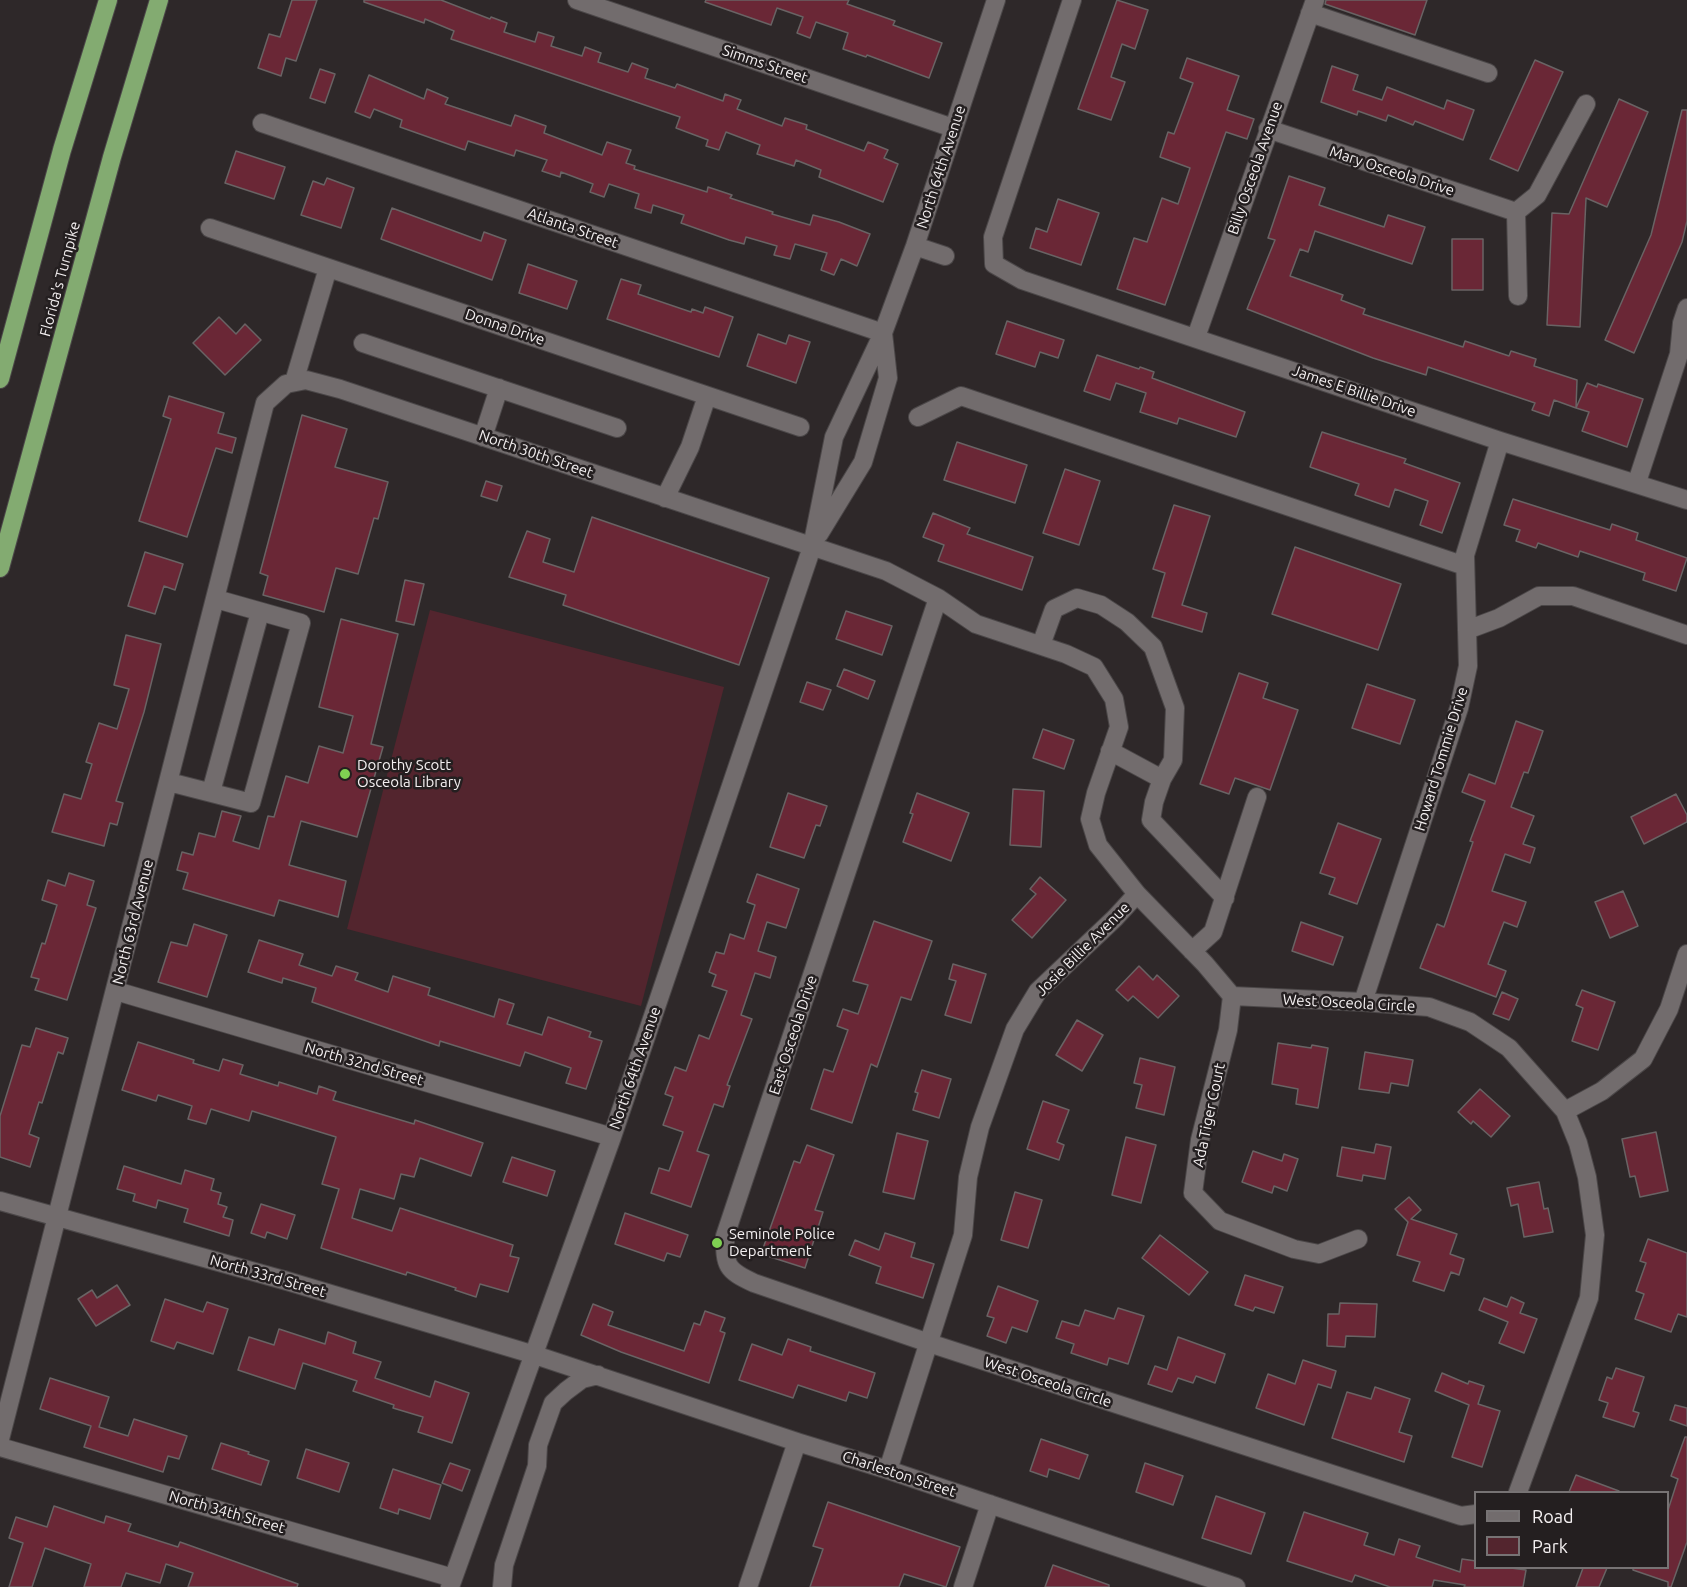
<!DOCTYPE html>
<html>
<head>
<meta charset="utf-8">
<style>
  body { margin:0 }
  #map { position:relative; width:1687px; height:1587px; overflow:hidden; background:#2e2829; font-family:Ubuntu,sans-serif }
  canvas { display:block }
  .legend { position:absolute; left:1474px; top:1491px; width:195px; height:78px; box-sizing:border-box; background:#241f20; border:2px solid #777374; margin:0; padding:8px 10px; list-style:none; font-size:18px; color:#f4f0f1 }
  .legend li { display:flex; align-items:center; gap:12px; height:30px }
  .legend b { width:30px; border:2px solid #777374 }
</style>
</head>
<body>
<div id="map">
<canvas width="1687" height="1587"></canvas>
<ul class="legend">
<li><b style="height:8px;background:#726c6d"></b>Road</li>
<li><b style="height:16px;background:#53252e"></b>Park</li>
</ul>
</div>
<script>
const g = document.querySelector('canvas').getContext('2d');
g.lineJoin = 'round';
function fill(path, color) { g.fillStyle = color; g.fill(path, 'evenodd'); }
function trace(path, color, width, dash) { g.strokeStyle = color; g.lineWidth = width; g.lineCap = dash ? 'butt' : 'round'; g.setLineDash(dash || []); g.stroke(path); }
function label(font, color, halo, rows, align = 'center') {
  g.font = font + ' Ubuntu,sans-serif'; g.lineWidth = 5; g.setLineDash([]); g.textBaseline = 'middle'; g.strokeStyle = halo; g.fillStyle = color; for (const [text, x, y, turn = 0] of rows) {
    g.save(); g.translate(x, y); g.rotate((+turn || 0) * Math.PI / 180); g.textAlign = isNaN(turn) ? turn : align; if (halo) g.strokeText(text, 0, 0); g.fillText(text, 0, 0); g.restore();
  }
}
fill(new Path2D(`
  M430,610L724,687L641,1006L347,929Z`), '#53252e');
const building = new Path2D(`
  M292,0H317L296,61L286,58L281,76L258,68L269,34L280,37Z
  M364,0H441L490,19L491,17L507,23L504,32L535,42L538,32L554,37L551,46L582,56L585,47L601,53L598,62L628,72L632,63L648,69L645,78L675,88L677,84L723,101L725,94L741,100L737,109L782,126L785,118L807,125L806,129L864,151L868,142L888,150L884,158L898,164L883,202L819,177L821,170L796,160L794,166L757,154L760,145L726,132L719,150L706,146L708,140L676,128L680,117L451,39L454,31L425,19L424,23L364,2Z
  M706,0H849L847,4L895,21L893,25L942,43L929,78L867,55L866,57L843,49L848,33L816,22L810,38L797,33L803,17L777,8L771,25L705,2Z
  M1117,0L1148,10L1135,49L1122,44L1111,77L1125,82L1111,120L1078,109Z
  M1326,0H1427L1415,35L1325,4Z
  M1187,58L1239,76L1227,110L1254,119L1247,139L1226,132L1165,305L1117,289L1134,238L1147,242L1162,198L1178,204L1190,168L1160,157L1168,132L1174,134L1193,83L1180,78Z
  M1535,60L1563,72L1518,171L1490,159Z
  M1332,66L1358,75L1353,90L1382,100L1387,87L1444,109L1447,100L1474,110L1463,140L1415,121L1413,125L1388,115L1386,121L1358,111L1357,115L1321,102Z
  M320,69L335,74L325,103L310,98Z
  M369,75L424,99L427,89L448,98L445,104L511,126L515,115L546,126L544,133L602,155L607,142L631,150L626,163L635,166L634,169L707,192L708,187L732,195L730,198L773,212L772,214L810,225L813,215L839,222L870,234L857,266L841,259L834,275L821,270L827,253L795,244L790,259L774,255L777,246L746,237L744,244L729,240L681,223L684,215L653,205L651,213L635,208L639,194L609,184L604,197L590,192L593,184L561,172L560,177L542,171L547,160L516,150L514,156L468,141L465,150L400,127L402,120L374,109L370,118L355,112Z
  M1619,99L1648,112L1607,207L1586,198L1580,327L1547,325L1552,213L1569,214Z
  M1682,110H1687V221L1682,242L1634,353L1605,340L1651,235Z
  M236,151L285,167L274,199L225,183Z
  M1289,176L1325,188L1319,205L1384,227L1388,215L1425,227L1412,264L1315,231L1308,252L1300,249L1290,276L1343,295L1341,300L1365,309L1363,314L1463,347L1465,341L1509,356L1511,351L1536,359L1534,366L1577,380L1576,408L1554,400L1549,416L1532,410L1535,403L1428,367L1426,375L1373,358L1247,309L1275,240L1268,238Z
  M327,178L354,188L341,228L301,215L313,181L324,185Z
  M1058,199L1099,213L1081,265L1030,248L1036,228L1047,232Z
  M392,208L481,241L484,232L506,240L492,280L381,239Z
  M1452,239H1483V290H1452Z
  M528,264L577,281L567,309L519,293Z
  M621,279L641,285L638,294L691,312L692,309L703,313L705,307L733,317L719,357L607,319Z
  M219,317L236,334L245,324L261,340L225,375L193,343Z
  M1007,321L1064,340L1058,358L1040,352L1035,367L996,354Z
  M758,334L786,344L789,335L810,342L796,383L747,366Z
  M1097,355L1139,369L1140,367L1154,372L1152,378L1245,412L1236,437L1179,418L1177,424L1140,412L1146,393L1116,383L1110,400L1084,391Z
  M1587,383L1597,387L1598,384L1643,399L1627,447L1582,431L1589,412L1576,408Z
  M169,396L224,413L218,433L236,438L232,453L216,448L187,537L139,521L171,419L163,416Z
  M302,415L347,429L335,467L388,482L378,519L374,518L358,574L336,568L324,612L263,595L268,576L260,573Z
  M1322,432L1406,459L1404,463L1460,483L1442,533L1420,525L1428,501L1395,489L1389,507L1355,495L1359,484L1310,467Z
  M957,442L1027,465L1015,503L944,480Z
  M1065,469L1100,481L1079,545L1043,533Z
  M486,481L502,486L497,501L481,496Z
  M1513,499L1610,530L1612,524L1638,533L1636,540L1687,558L1676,591L1643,580L1645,573L1580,551L1578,557L1538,543L1536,548L1516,541L1520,530L1504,525Z
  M1174,505L1210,516L1182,605L1207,613L1202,632L1152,617L1165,573L1153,569Z
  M933,513L970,528L967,534L1033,557L1022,590L938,561L944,545L923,537Z
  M592,517L769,578L739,665L563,605L566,595L509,577L527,531L550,539L543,562L574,572Z
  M1295,547L1401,584L1378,650L1272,614Z
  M145,552L183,564L175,590L164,586L155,614L128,606Z
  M405,580L424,584L414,625L396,621Z
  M846,611L892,626L882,655L836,639Z
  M341,619L398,634L371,744L383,747L357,837L301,821L289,865L346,881L338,917L279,900L274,916L183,889L188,873L177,870L182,852L193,855L199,833L215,837L222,811L241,816L233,841L259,849L268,816L274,817L286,776L308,783L319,746L343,753L353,716L319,707Z
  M126,635L161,644L144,712L116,801L123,803L117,825L110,823L104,846L52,832L64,794L81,799L92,764L86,762L99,723L117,729L129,689L114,685Z
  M844,669L875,681L868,699L837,686Z
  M1239,673L1268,683L1263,698L1298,710L1270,790L1235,778L1229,794L1200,784Z
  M807,682L831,690L823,710L800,702Z
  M1367,684L1415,700L1400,744L1352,728Z
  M1516,721L1543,731L1528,773L1524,772L1511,807L1534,816L1523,844L1535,848L1530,863L1505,854L1492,891L1526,902L1517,927L1504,922L1488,964L1506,971L1496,997L1420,968L1437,924L1444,927L1473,842L1470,841L1485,801L1462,792L1469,774L1495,784Z
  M1043,729L1074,740L1064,769L1033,758Z
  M1013,789L1044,791L1041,847L1010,845Z
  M788,793L827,806L820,826L816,825L804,858L770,847Z
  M917,793L969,813L951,861L903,842L913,814L910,813Z
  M1676,794L1687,815V822L1644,844L1631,817Z
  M1338,823L1381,839L1357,904L1329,894L1335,878L1320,873Z
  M69,873L94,881L87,905L96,908L67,1000L35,990L39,979L31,977L42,943L45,944L57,905L42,900L48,880L65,886Z
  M757,874L799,889L786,928L767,922L758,951L776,957L770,978L755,973L741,1015L752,1019L727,1085L730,1086L723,1107L714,1104L697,1151L709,1155L691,1207L651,1193L659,1168L669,1171L683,1132L663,1125L673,1097L665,1094L675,1067L686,1071L699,1035L709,1039L727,991L712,986L716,975L709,972L716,952L724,954L730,934L744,939L755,905L747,902Z
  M1040,877L1066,900L1032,938L1012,920L1036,894L1030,889Z
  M1623,891L1638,926L1610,938L1595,902Z
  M874,921L932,941L911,1000L901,997L877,1067L871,1064L852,1123L811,1109L824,1069L833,1072L848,1030L837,1026L843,1009L858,1014L868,985L853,981Z
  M1301,922L1343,937L1333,965L1292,951Z
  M194,924L227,935L207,997L158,982L171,942L187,946Z
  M259,940L303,954L299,965L332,976L336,966L358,973L355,980L388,992L393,976L430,988L428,995L494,1017L499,999L514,1004L507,1024L542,1035L548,1017L591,1032L589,1037L602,1041L586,1089L566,1083L571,1068L525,1052L520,1066L440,1041L439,1046L312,1002L316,988L283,978L282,983L248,972Z
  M953,964L986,974L971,1023L945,1015L956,981L949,979Z
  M1139,966L1153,980L1157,975L1179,996L1158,1018L1133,996L1128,1001L1116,990Z
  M1582,990L1615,1002L1598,1050L1572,1041L1583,1008L1576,1005Z
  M1502,992L1518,999L1509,1020L1493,1014Z
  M1077,1020L1103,1035L1082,1071L1056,1055Z
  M36,1028L68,1038L63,1054L58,1052L42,1103L39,1102L29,1134L39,1138L30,1167L0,1157V1116L22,1045L30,1047Z
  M138,1042L194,1060L193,1063L219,1071L223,1059L243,1065L240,1074L278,1086L279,1082L317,1094L319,1086L336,1092L333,1100L414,1124L415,1120L483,1143L471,1176L420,1158L414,1177L401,1174L394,1199L360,1189L352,1218L392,1231L400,1208L513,1245L510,1256L519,1258L508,1292L480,1284L476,1297L455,1290L456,1288L407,1272L406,1275L321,1248L339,1189L322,1184L336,1137L252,1111L249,1121L211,1109L206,1124L188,1119L192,1106L158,1095L156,1101L122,1090Z
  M1278,1043L1311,1048L1312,1045L1328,1048L1318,1108L1296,1104L1298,1089L1272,1084Z
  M1365,1052L1413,1060L1408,1086L1391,1083L1389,1093L1359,1089Z
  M1140,1058L1175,1067L1164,1115L1136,1108L1142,1085L1134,1083Z
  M922,1070L951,1079L939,1118L913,1110L918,1093L915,1092Z
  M1480,1089L1510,1116L1491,1137L1473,1121L1471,1124L1458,1112Z
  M1043,1101L1069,1110L1057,1142L1064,1145L1059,1160L1027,1149Z
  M1656,1132L1668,1191L1640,1197L1635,1176L1630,1177L1622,1139Z
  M897,1133L928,1141L914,1199L883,1192Z
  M1126,1137L1156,1145L1141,1203L1112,1195Z
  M1376,1144L1391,1147L1385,1179L1363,1175L1362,1181L1337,1176L1342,1147L1374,1153Z
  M807,1145L834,1155L815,1210L823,1212L805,1268L761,1254L794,1161L800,1163Z
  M1253,1151L1282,1161L1284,1154L1298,1159L1287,1191L1274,1186L1272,1193L1242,1182Z
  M512,1157L555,1171L547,1196L503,1182Z
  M124,1166L181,1184L185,1170L214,1179L211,1190L221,1193L218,1204L227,1207L223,1217L233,1220L229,1236L184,1222L188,1209L158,1200L156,1208L133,1201L135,1194L117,1189Z
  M1539,1182L1544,1209L1548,1208L1553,1232L1524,1237L1518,1204L1511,1206L1507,1188Z
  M1015,1192L1042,1200L1028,1248L1001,1240Z
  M1409,1197L1421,1210L1411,1219L1457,1234L1450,1254L1464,1259L1459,1275L1451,1272L1444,1291L1413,1281L1420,1262L1397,1255L1408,1222L1395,1209Z
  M261,1204L295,1215L287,1239L267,1232L265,1238L251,1233Z
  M625,1213L688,1235L680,1257L667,1253L664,1261L615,1244Z
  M885,1233L915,1243L911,1257L934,1264L923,1298L876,1283L881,1267L849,1255L855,1240L879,1250Z
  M1160,1235L1208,1272L1189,1295L1142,1258Z
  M1648,1239L1687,1253V1317L1678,1314L1671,1332L1635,1319L1644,1294L1636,1291L1646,1263L1640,1261Z
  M1245,1275L1283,1287L1274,1313L1255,1307L1253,1311L1235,1305Z
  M117,1285L130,1305L96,1326L78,1299L92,1290L97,1298Z
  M998,1286L1038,1301L1027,1332L1012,1327L1006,1343L987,1336L994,1318L987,1316Z
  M1511,1297L1524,1303L1520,1313L1537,1319L1524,1353L1499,1343L1508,1322L1479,1310L1484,1298L1507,1307Z
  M165,1299L203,1312L207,1302L228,1309L213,1354L177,1342L174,1349L151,1341Z
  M1340,1303L1377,1304L1375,1337L1346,1336L1345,1347L1327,1346L1328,1314H1339Z
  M593,1304L613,1312L608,1325L684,1351L694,1323L700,1325L705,1311L725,1318L720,1331L725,1333L709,1383L621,1352L581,1335Z
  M1118,1308L1144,1316L1128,1364L1109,1358L1107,1365L1071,1353L1074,1344L1056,1338L1062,1321L1079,1326L1085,1310L1114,1319Z
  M279,1329L325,1344L328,1332L356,1342L353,1353L381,1362L375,1378L430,1397L435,1381L469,1393L452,1443L418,1432L423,1417L393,1408L394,1405L353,1391L357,1381L303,1363L295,1389L238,1370L249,1337L274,1345Z
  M1178,1337L1225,1354L1215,1383L1196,1376L1193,1383L1178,1378L1172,1392L1148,1384L1155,1366L1167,1370Z
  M788,1339L811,1347L810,1351L875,1373L867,1398L849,1392L846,1401L798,1385L793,1398L739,1380L752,1344L782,1355Z
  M1303,1360L1336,1371L1331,1388L1318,1384L1304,1425L1256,1408L1268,1374L1295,1384Z
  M1616,1368L1644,1377L1633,1411L1639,1413L1634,1427L1603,1417L1608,1403L1599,1400L1607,1377L1612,1379Z
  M1442,1373L1468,1384L1469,1381L1484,1386L1478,1404L1500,1411L1482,1467L1452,1457L1469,1405L1435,1391Z
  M50,1378L109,1397L99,1427L128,1436L134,1419L187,1436L179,1459L168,1456L163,1472L84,1447L91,1426L40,1409Z
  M1375,1387L1410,1399L1399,1432L1412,1436L1404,1462L1332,1438L1347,1392L1371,1399Z
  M1675,1405L1687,1408V1426L1670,1420Z
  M1685,1437H1687V1542L1671,1587H1668V1582L1633,1570V1568H1668V1510L1678,1479L1671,1476Z
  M1041,1439L1088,1455L1079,1479L1049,1469L1047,1477L1030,1471Z
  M221,1443L249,1452L248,1454L269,1461L261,1485L212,1469Z
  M306,1449L349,1463L339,1492L297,1478Z
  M450,1463L470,1470L462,1491L442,1483Z
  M1145,1463L1183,1476L1173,1505L1136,1492Z
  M393,1469L441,1485L430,1519L399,1509L398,1514L380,1508Z
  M1576,1475L1619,1491V1492H1569Z
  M1216,1496L1265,1513L1251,1554L1202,1538Z
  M828,1502L960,1547L946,1587L904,1574L899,1587H810L823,1549L813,1546Z
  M54,1506L104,1523L106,1516L131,1524L128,1531L178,1547L180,1542L298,1584L297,1587H188L193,1573L166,1564L160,1583L126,1573L121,1587H84L91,1564L45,1548L32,1587H9L23,1543L9,1538L16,1517L47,1527Z
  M1304,1512L1368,1533L1364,1545L1394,1555L1399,1539L1420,1546L1416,1557L1460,1572L1462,1559L1476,1561V1568H1511L1526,1570L1523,1587H1464L1465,1585L1434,1580L1432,1587H1390L1355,1575L1352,1582L1287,1561Z
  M1053,1565L1109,1585V1587H1045Z
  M1583,1568H1607L1599,1587H1576Z`);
fill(building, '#6a2736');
trace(building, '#696364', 1.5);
const minor = new Path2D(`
  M577,0L953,128
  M1072,0L993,237L994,264L1022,280L1500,441L1687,500
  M1310,13L1488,73
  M262,123L883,333
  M1268,129L1516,212
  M210,228L800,427
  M915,246L945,256
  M1518,296L1516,212L1537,195L1586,104
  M1196,337L1315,0
  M363,343L617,428
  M294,382L328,268
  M918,417L961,396L1465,566
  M483,437L499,388
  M1637,482L1679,354L1682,323L1687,308
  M665,498L690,447L707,396
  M819,534L863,462L888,378L883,333
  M938,598L725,1236C725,1266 726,1270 754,1283L929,1343L1461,1516L1476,1514
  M1467,630L1499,618L1539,596H1573L1687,635
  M1041,645L1054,609L1077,598L1101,605L1127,622L1153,647L1175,708L1173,760L1162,779L1154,802L1151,820L1225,898
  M1110,751L1162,779
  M169,782L251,803L301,623L216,599
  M211,792L260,612
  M1192,951L1213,932L1257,797
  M116,991L612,1137
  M1232,996L1228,1030L1200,1140L1193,1193L1220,1221L1294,1249L1319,1254L1358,1239
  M1363,1002L1459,708L1468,666L1465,555L1500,441
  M1565,1111L1602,1091L1643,1059L1669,1009L1687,954
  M0,1201L287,1281L535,1355L797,1442L888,1470L1236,1587
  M0,1439L265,403L286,384L306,380L340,389L886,571L938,598L976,624L1066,654L1094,667L1114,699L1119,727L1096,793L1090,819L1098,845L1137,894L1205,964L1232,996L1363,1002L1429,1007L1470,1022L1509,1048L1565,1111L1578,1143L1587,1177L1595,1235L1589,1298L1518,1492
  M0,1447L453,1578
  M888,1470L963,1235L968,1177L980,1127L1015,1029L1038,991L1115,918L1137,894
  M450,1587L612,1137L812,547L834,437L883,333L915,246L996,0
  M502,1587L504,1565L537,1466L538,1445L553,1403L566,1391L582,1379L598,1375
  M748,1587L797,1442
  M963,1587L990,1504`);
const highway = new Path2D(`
  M0,379L62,150L108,0
  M0,568L112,157L159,0`);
trace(minor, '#4b4748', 20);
trace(highway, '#4b4748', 20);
trace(minor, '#726c6d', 18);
trace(highway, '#83ab71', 18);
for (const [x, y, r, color] of [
  [345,774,6,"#7fd052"],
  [717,1243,6,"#7fd052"]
]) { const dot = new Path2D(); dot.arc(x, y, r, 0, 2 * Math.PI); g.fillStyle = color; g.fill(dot); trace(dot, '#241f20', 2); }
label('15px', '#f4f0f1', '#241f20', [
  ["Simms Street",765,64,19],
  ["North 64th Avenue",941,167,-72],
  ["Billy Osceola Avenue",1255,168,-71],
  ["Mary Osceola Drive",1392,171,18],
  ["Atlanta Street",573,228,19],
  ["Florida's Turnpike",60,279,-75],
  ["Donna Drive",505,327,19],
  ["James E Billie Drive",1354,391,19],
  ["North 30th Street",536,454,19],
  ["Howard Tommie Drive",1441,759,-73],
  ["North 63rd Avenue",133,922,-76],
  ["Josie Billie Avenue",1083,949,-45],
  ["West Osceola Circle",1349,1003,3],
  ["East Osceola Drive",793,1035,-72],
  ["North 32nd Street",364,1064,16],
  ["North 64th Avenue",635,1068,-71],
  ["Ada Tiger Court",1209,1115,-78],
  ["North 33rd Street",268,1276,16],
  ["West Osceola Circle",1048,1382,18],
  ["Charleston Street",899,1474,18],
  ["North 34th Street",227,1512,16]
]);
label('15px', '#f4f0f1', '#241f20', [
  ["Dorothy Scott",357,765],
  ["Osceola Library",357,782],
  ["Seminole Police",729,1234],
  ["Department",729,1251]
], 'left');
</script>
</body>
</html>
